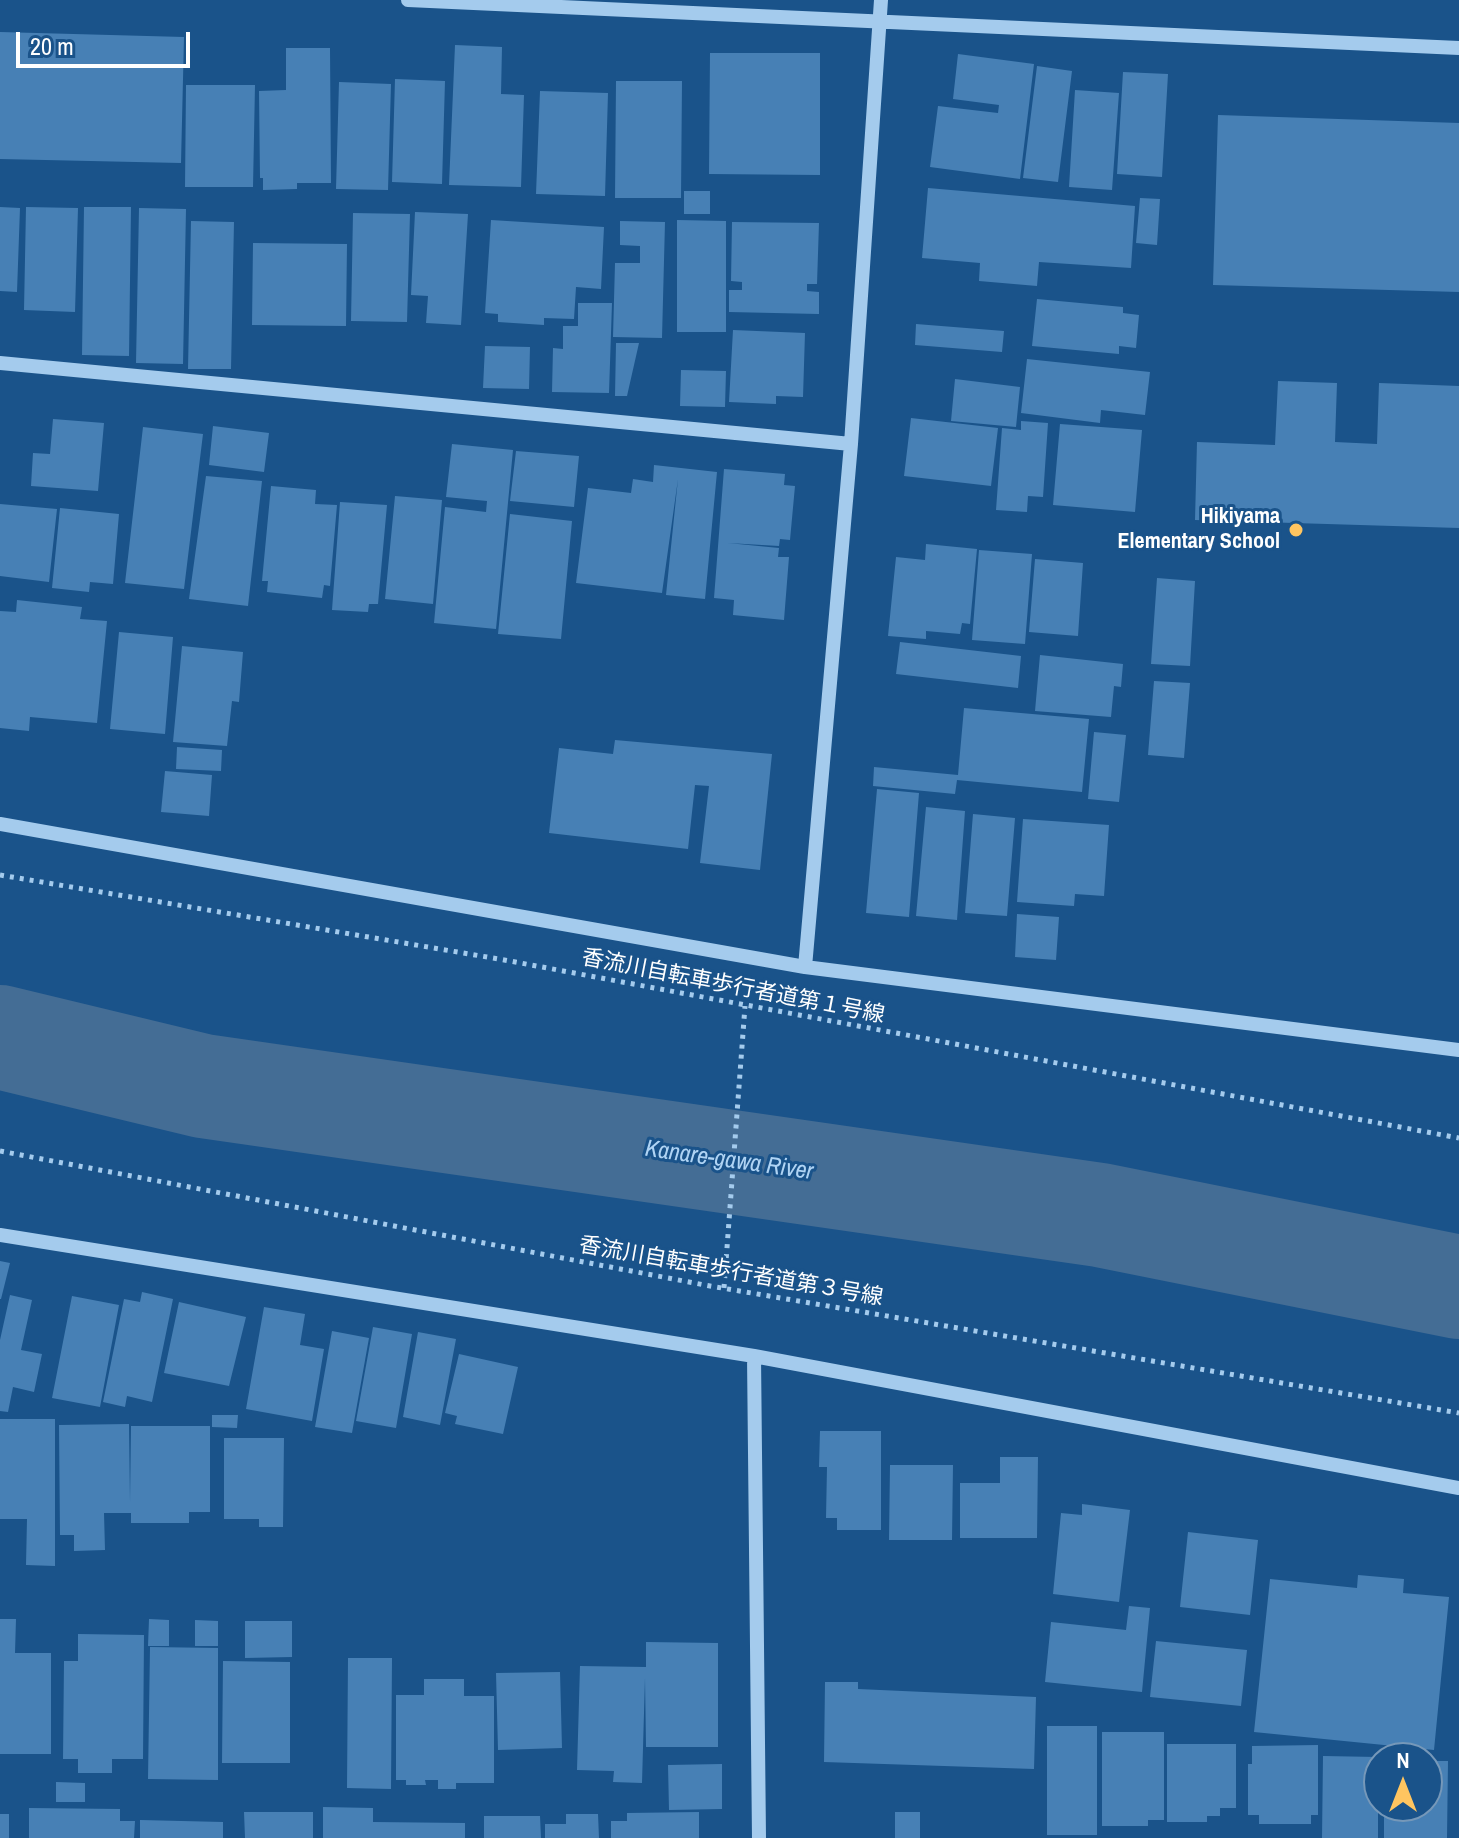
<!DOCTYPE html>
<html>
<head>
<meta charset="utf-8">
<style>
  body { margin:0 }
  #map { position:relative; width:1459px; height:1838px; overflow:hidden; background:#1a538a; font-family:"Archivo Narrow",sans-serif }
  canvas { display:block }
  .north { position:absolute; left:1363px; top:1742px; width:80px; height:80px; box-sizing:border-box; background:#1a538a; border:2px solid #7698b9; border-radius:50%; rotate:0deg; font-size:22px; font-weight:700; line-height:32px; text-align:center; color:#fff }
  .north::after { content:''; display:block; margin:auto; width:28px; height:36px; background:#ffc560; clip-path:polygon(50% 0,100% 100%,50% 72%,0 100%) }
  .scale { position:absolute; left:16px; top:32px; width:174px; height:36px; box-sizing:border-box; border:4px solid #fff; border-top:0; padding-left:10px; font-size:24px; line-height:28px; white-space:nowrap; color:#fff; -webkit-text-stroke:6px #1a538a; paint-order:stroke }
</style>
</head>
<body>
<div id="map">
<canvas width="1459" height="1838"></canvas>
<div class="north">N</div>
<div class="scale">20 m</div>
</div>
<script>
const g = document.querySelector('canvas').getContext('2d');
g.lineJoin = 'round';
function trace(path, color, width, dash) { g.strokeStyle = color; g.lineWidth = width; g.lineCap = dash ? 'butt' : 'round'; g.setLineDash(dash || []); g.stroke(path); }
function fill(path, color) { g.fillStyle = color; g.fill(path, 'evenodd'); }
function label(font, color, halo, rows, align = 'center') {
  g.font = font + ' "Archivo Narrow","Noto Sans JP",sans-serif'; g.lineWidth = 6; g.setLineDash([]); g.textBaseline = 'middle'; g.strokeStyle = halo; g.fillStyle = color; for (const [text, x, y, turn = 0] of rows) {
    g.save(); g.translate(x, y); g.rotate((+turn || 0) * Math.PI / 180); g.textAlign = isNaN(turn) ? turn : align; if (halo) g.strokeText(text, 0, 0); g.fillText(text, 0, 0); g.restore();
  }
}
trace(new Path2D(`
  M0,1037L203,1086L1100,1215L1459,1287`), '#446d95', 104);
fill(new Path2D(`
  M0,32L184,37L181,163L0,159Z
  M455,45L502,47L501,94L524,95L521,187L449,185Z
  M286,48H330L331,183H297V189L263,190V178H260L259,91L286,90Z
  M710,53H820V175L709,174Z
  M958,54L1034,64L1020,179L930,167L938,106L998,113L999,105L953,99Z
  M1037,66L1072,71L1058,182L1023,178Z
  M1123,72L1168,74L1162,177L1117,174Z
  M395,79L445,81L442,184L392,182Z
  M616,81H682L681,198H615Z
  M339,82L391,84L388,190L336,189Z
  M186,85H255L253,187H185Z
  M1075,90L1119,93L1112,190L1069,187Z
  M540,91L608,93L605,196L536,194Z
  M1218,115L1459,123V292L1213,285Z
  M928,188L1135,206L1131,268L1039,262L1037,286L979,281L980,263L922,258Z
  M684,191H710V214H684Z
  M1140,198L1160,199L1157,245L1136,243Z
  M0,207L20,208L17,292L0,291Z
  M26,207L78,208L75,312L24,310Z
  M84,207H131L129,356L82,355Z
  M139,208L186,209L183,364L136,363Z
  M415,212L468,214L461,325L426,323L428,296L411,295Z
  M353,213L410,214L407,322L351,321Z
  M491,220L604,227L601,289L576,287L574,319L544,318V325L498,322V314L485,313Z
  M677,220L726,221V332H677Z
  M191,221L234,222L231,369H188Z
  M620,221L665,222L662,338L613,337L615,263H640V246L620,245Z
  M732,222L819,223L817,284H807V291L819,292V314L729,312V290H742V282L731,281Z
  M253,243L347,244L346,326L252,325Z
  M1037,299L1123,307V313L1139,315L1136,348L1119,346V354L1032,346Z
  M578,303H612L609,393L552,392L553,348L563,349V326H578Z
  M916,324L1004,331L1002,352L915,345Z
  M733,330L805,333L803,397L776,396V404L729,402Z
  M616,343H639L627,396H615Z
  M485,346L530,347L529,389L483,388Z
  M1027,359L1150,372L1145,415L1101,410L1100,423L1021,413Z
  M681,370L726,371L725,407L680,406Z
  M955,379L1020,387L1016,427L951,421Z
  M1278,381L1337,383L1335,442L1377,444L1379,383L1459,386V528L1195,520L1197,442L1275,445Z
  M911,418L998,428L991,486L904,476Z
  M53,419L104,423L98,491L31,486L33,453L50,454Z
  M1021,421L1048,423L1043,497L1028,496L1027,512L996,510L1002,428L1021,430Z
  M1060,424L1142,430L1135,512L1053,505Z
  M213,426L269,433L264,472L209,465Z
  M143,427L203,434L184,589L125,583Z
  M452,444L513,450L496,629L434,623L445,507L486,512L487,501L446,497Z
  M516,451L579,456L574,507L510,501Z
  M654,465L717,472L705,599L666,595L678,479L662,593L576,583L588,488L631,493L633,479L653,482Z
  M724,469L785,474L784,485L795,486L790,540L780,539L779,546L728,543L779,548L778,557H789L784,620L733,615L734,600L714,598Z
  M206,476L262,481L248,606L189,599Z
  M271,486L316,490L315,504L337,505L330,586L324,585L322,598L267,592L268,581H262Z
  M395,496L442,500L433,604L385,599Z
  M340,502L387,505L378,604H369L368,612L332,610Z
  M0,504L57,509L49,582L0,576Z
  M60,508L119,514L113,584L90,582L89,592L52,588Z
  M510,514L572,521L561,639L498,634Z
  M926,544L977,549L970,624L962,623L960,634L926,631V639L888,636L896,557L925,560Z
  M979,550L1032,554L1025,644L972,640Z
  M1035,559L1083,563L1078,636L1029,632Z
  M1157,578L1195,581L1190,666L1151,664Z
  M17,600L82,607L80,619L107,621L97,723L30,717L29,731L0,728V611L16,612Z
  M119,632L173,637L165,734L110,729Z
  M900,642L1021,656L1018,688L896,674Z
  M182,646L243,652L239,702L232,701L227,746L173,742Z
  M1040,655L1123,664L1121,687L1114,686L1111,717L1035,711Z
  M1154,681L1190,683L1184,758L1148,755Z
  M964,708L1089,719L1082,792L957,780L955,794L873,786L874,767L958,775Z
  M1094,732L1126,735L1119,802L1088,799Z
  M615,740L772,754L760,870L700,863L709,786L695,785L688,849L549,833L559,748L613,754Z
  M177,747L222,750L221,771L176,769Z
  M165,771L212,775L209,816L161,812Z
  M877,789L919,793L909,917L866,913Z
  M926,807L965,811L957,920L916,916Z
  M973,814L1015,818L1007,916L965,913Z
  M1023,819L1109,825L1104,896L1075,894L1074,906L1017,902Z
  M1017,914L1059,917L1056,960L1015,957Z
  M0,1261L10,1263L1,1299H0Z
  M142,1292L173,1299L152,1402L127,1396L125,1407L103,1402L124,1299L140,1302Z
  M10,1295L32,1300L21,1350L42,1354L34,1392L13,1387L8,1412L0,1411V1340Z
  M72,1296L119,1305L100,1407L52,1398Z
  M179,1302L246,1317L229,1386L164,1373Z
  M264,1307L305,1314L300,1345L324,1349L312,1421L246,1409Z
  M373,1327L412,1334L396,1428L356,1421Z
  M332,1331L369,1338L352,1433L315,1427Z
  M418,1332L456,1339L440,1425L403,1417Z
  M459,1354L518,1367L503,1434L455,1424L457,1416L445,1413Z
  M212,1415H238L237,1428L212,1427Z
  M0,1419H55V1566L26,1565L27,1519H0Z
  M129,1424L130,1502L131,1426H210V1512H189V1523H131V1513H104L105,1550L74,1551V1535H60L59,1425Z
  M820,1431H881V1530H837V1518H826L827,1467H819Z
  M224,1438H284L283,1527H259V1519H224Z
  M1000,1457H1038L1037,1538H960V1483H1000Z
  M890,1465H953L952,1540H889Z
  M1082,1504L1130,1510L1119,1602L1053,1594L1061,1513L1082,1515Z
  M1188,1532L1258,1540L1250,1615L1180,1607Z
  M1358,1575L1404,1579L1403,1593L1449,1597L1434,1750L1254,1732L1270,1579L1357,1588Z
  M1129,1606L1150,1608L1142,1692L1045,1682L1051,1622L1126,1630Z
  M0,1619H16L15,1653H51V1754H0Z
  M149,1619L169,1620V1646H148Z
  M195,1620L218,1621V1646H195Z
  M245,1621H292V1657L245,1658Z
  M78,1634L144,1635L143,1759H112V1773H78V1759H63L64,1661H78Z
  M1156,1641L1247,1650L1241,1706L1150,1697Z
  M646,1642L718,1643V1747H646L645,1678L642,1783L613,1782L614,1771L577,1770L580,1666L646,1667Z
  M150,1647L218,1648V1780L148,1779Z
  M348,1658H392L391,1789L347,1788Z
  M223,1661L290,1662V1763H222Z
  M560,1672L562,1748L498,1750L496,1673Z
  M424,1679H464V1696H494V1783H456V1789H438V1780H425L426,1785H406V1780H396V1695H424Z
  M825,1682H858V1689L1036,1697L1034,1769L824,1762Z
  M1047,1726H1097V1835H1047Z
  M1102,1732H1164V1820H1148V1826H1102Z
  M1167,1744H1236V1808H1220V1816H1207V1822H1167Z
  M1318,1745V1815H1311V1824H1259V1815H1248V1764H1252V1746Z
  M1323,1756L1378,1757V1838H1322Z
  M1427,1761H1448L1447,1838H1384V1806H1427Z
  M722,1764V1809L669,1810L668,1765Z
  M56,1782L85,1783V1802H56Z
  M323,1807L373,1808V1822L465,1823V1838H323Z
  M29,1808L120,1809V1821H135L134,1838H29Z
  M244,1812H313V1838H245Z
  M699,1812V1838H611V1821H627V1813Z
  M895,1812H920V1838H895Z
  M0,1814H9V1838H0Z
  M566,1814H598L599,1838H545V1824H566Z
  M484,1816H540L541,1838H484Z
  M140,1820L223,1822V1838H140Z`), '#4780b5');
trace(new Path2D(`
  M0,875L499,959L1459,1138
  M0,1151L710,1286L1459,1413
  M724,1288L745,1006`), '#a4cbed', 5, [4, 6]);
trace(new Path2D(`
  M408,0L1459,48
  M0,363L851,444
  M0,824L805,967L1459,1050
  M805,967L851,444L881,0
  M0,1235L754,1356L1459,1488
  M754,1356L759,1838`), '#a4cbed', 14);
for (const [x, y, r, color] of [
  [1296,530,8,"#ffc560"]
]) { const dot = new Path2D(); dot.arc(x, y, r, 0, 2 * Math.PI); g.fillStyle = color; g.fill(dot); trace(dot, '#1a538a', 3); }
label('bold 22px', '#fff', '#1a538a', [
  ["Hikiyama",1280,517],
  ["Elementary School",1280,542]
], 'right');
label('22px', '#fff', '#1a538a', [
  ["香流川自転車歩行者道第１号線",733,987,11],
  ["香流川自転車歩行者道第３号線",731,1272,10]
]);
label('italic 24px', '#b0d4f4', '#1a538a', [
  ["Kanare-gawa River",729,1161,8]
]);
</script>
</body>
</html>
